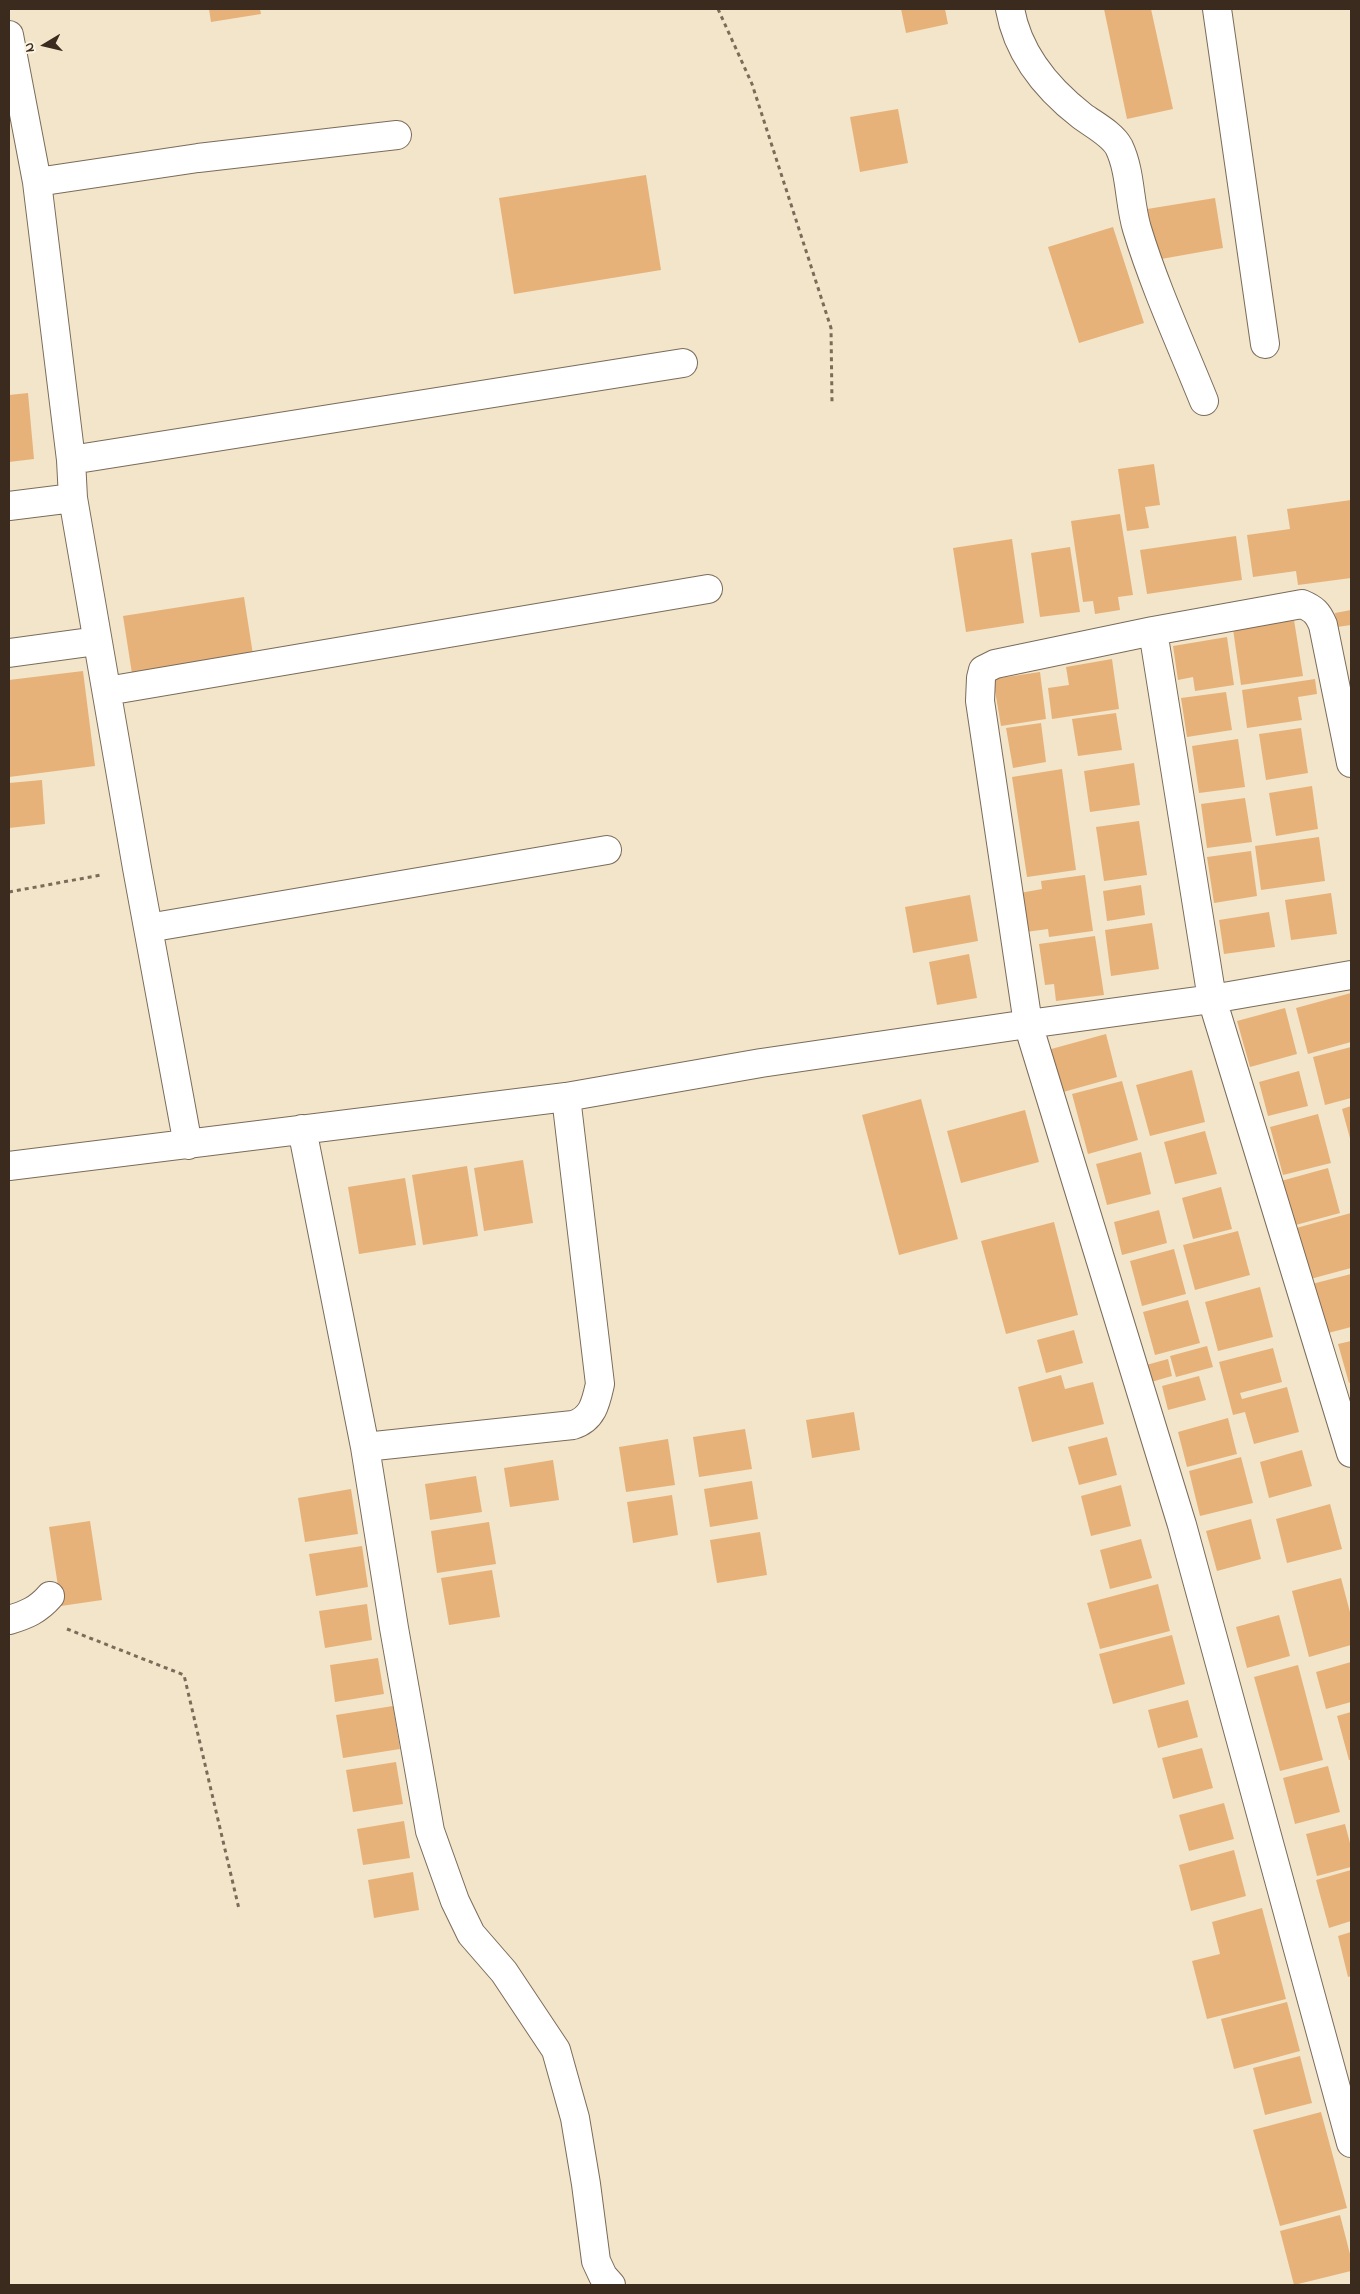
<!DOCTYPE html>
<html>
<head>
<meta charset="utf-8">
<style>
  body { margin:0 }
  #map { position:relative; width:1360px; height:2294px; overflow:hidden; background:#f3e5c9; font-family:"Indie Flower",sans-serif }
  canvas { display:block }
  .frame { position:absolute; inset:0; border:10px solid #3b2a1e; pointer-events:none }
  .north { position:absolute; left:20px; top:20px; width:50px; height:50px; -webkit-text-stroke:4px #fcf5e5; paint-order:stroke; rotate:261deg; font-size:14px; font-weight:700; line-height:20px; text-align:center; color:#3b2a1e }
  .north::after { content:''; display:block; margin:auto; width:18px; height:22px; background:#3b2a1e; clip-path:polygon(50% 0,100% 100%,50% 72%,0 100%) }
</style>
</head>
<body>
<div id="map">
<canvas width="1360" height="2294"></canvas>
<div class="frame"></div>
<div class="north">N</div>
</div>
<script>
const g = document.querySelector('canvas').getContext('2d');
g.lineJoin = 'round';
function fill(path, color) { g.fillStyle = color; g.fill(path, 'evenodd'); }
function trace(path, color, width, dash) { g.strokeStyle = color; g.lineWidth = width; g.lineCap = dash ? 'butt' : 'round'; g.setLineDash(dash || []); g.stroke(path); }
fill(new Path2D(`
  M209,9H260L261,14L211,22Z
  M901,9H945L948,24L906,33Z
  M1104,9H1151L1173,109L1127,119Z
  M898,109L908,163L860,172L850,117Z
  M646,175L661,270L514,294L499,198Z
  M1215,198L1223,248L1150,261L1141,210Z
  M1113,227L1144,323L1079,343L1048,247Z
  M28,393L34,459L9,462V395Z
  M1154,464L1160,505L1145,507L1149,528L1127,531L1118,469Z
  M1351,500V578L1298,585L1296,571L1253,577L1247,535L1290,529L1287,509Z
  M1120,514L1133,595L1118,597L1120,610L1095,614L1093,601L1083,602L1071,521Z
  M1236,536L1242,580L1147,594L1140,550Z
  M1012,539L1024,623L966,632L953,548Z
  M1070,547L1080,612L1040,617L1031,553Z
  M244,597L254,661L133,680L123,616Z
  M1351,610V625L1337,627L1335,613Z
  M1294,620L1303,676L1241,685L1233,629Z
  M1227,637L1234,685L1195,691L1193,677L1178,680L1173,646Z
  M1112,659L1119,709L1052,719L1048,688L1069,685L1066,667Z
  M83,671L95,766L9,777V680Z
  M1040,672L1046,719L1001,726L993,679Z
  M1315,679L1317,694L1298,697L1302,720L1247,728L1242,690Z
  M1226,692L1232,730L1187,737L1181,698Z
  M1116,713L1122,750L1078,756L1072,719Z
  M1041,723L1046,762L1013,768L1006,728Z
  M1301,728L1308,773L1266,780L1259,734Z
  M1238,739L1245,787L1199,793L1192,746Z
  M1134,763L1140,805L1090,812L1084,771Z
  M1062,769L1076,870L1027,877L1012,777Z
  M42,780L45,824L9,828V783Z
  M1312,786L1318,829L1276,836L1269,793Z
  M1245,798L1252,842L1207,848L1201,804Z
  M1139,821L1147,875L1104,881L1096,827Z
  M1319,837L1325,881L1261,890L1255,846Z
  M1251,851L1257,896L1214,903L1207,857Z
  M1085,875L1093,931L1049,937L1048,929L1026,932L1020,893L1042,889L1041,881Z
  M1141,885L1145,915L1107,921L1103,891Z
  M1331,893L1337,934L1291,940L1285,900Z
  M970,895L978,941L913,953L905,907Z
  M1269,912L1275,947L1224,954L1219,920Z
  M1152,923L1159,969L1111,976L1105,930Z
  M1095,936L1104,995L1056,1001L1054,984L1045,985L1039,944Z
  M969,954L977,998L937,1005L929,962Z
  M1351,993V1042L1308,1054L1296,1008Z
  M1285,1008L1297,1054L1250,1067L1237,1021Z
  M1106,1034L1117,1077L1056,1094L1044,1051Z
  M1351,1047V1098L1325,1105L1313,1057Z
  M1192,1070L1205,1122L1150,1136L1136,1085Z
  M1299,1071L1308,1106L1268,1116L1259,1082Z
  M1122,1081L1138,1140L1088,1154L1072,1094Z
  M921,1099L958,1239L899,1255L862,1115Z
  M1351,1106V1142L1342,1109Z
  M1025,1110L1039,1162L961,1183L947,1131Z
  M1318,1114L1331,1163L1283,1175L1270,1127Z
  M1205,1131L1217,1174L1175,1184L1164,1142Z
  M1141,1152L1151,1194L1107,1205L1096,1164Z
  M523,1160L533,1223L484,1231L474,1168Z
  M467,1166L478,1236L423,1245L412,1175Z
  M1328,1168L1340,1213L1292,1226L1281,1181Z
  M405,1178L416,1245L359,1254L348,1187Z
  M1221,1187L1232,1229L1193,1239L1182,1198Z
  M1159,1210L1167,1243L1122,1255L1114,1222Z
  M1351,1213V1268L1303,1281L1289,1230Z
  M1054,1222L1078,1315L1006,1334L981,1241Z
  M1238,1231L1250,1275L1195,1290L1183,1245Z
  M1174,1249L1186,1294L1142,1306L1130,1261Z
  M1351,1274V1327L1317,1336L1304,1286Z
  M1260,1287L1273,1337L1218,1351L1205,1302Z
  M1188,1300L1200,1343L1155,1355L1143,1312Z
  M1074,1330L1083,1363L1046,1373L1037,1340Z
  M1351,1341V1382L1349,1383L1338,1344Z
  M1207,1346L1213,1367L1176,1377L1170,1356Z
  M1273,1348L1282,1382L1240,1393L1242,1399L1287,1387L1299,1432L1254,1444L1245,1412L1233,1415L1219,1362Z
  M1168,1359L1172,1376L1144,1384L1139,1367Z
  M1061,1375L1065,1389L1093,1382L1104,1424L1032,1442L1018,1387Z
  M1199,1376L1206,1400L1168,1410L1162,1386Z
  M854,1412L860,1450L812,1458L806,1420Z
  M1228,1418L1237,1454L1187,1467L1178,1432Z
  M745,1429L752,1469L699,1477L693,1437Z
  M1107,1437L1117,1475L1079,1485L1068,1447Z
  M668,1439L675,1485L626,1492L619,1447Z
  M1302,1450L1312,1486L1269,1498L1260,1462Z
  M1241,1457L1253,1503L1200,1516L1189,1471Z
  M553,1460L559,1500L510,1507L504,1468Z
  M476,1476L482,1512L430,1520L425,1484Z
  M752,1481L758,1519L710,1527L704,1489Z
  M1121,1485L1131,1526L1091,1536L1081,1496Z
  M351,1489L358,1534L305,1542L298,1498Z
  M672,1495L678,1535L633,1543L627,1502Z
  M1330,1504L1342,1549L1287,1563L1276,1519Z
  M1251,1519L1261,1559L1217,1571L1206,1531Z
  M90,1521L102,1600L61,1606L49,1527Z
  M489,1522L496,1564L437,1573L431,1531Z
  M760,1532L767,1575L717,1583L710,1540Z
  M1141,1539L1152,1578L1110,1589L1100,1550Z
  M362,1546L368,1587L316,1596L309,1554Z
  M492,1570L500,1617L449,1625L441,1578Z
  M1341,1578L1351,1616V1645L1309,1657L1292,1591Z
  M1158,1584L1170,1631L1100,1649L1087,1603Z
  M367,1604L372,1640L325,1648L319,1611Z
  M1279,1615L1290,1656L1247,1668L1236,1627Z
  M1172,1635L1185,1684L1113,1704L1099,1654Z
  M378,1658L384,1694L335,1702L330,1665Z
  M1351,1662V1702L1326,1709L1316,1672Z
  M1298,1665L1323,1760L1280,1771L1254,1677Z
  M1188,1700L1198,1737L1158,1748L1148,1710Z
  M393,1706L400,1749L343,1758L336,1715Z
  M1351,1712V1760H1349L1337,1716Z
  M1202,1748L1213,1788L1173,1799L1162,1758Z
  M396,1762L403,1804L353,1812L346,1770Z
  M1328,1766L1340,1812L1295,1824L1283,1778Z
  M1224,1803L1234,1839L1189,1851L1179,1815Z
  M404,1821L410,1858L363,1865L357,1829Z
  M1345,1824L1351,1847V1867L1317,1876L1306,1834Z
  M1234,1850L1246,1896L1191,1911L1179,1865Z
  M1351,1870V1921L1329,1928L1316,1880Z
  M413,1872L419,1910L374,1918L368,1880Z
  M1262,1908L1286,1999L1207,2019L1192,1961L1220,1954L1212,1922Z
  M1351,1932V1976L1348,1977L1338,1936Z
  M1287,2002L1300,2051L1234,2069L1221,2019Z
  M1300,2056L1312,2103L1265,2115L1253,2068Z
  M1321,2112L1347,2208L1280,2226L1253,2130Z
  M1340,2215L1351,2258V2271L1294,2285L1280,2231Z`), '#e6b27a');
const minor = new Path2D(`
  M1010,9C1018,54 1046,88 1082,116C1094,125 1112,134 1119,147C1131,172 1129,203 1137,229C1155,288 1181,344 1204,401
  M1217,9L1265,344
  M9,35L37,182L71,460L73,498L137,868L188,1145
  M37,182L198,158L397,135
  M71,460L683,363
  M9,506L73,498
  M1153,631L1212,999L1351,1453
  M9,653L97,641
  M107,691L708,589
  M1351,763L1323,625C1318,613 1314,609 1302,604L1153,631L995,664L983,670L981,678L980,701L1028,1024L1182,1525L1351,2143
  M148,928L607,850
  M302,1129L365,1447L394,1628L430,1831L455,1901L471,1934L504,1972L556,2050L575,2118L586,2184L596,2261L603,2276L611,2285
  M9,1166L566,1097L761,1063L1028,1024L1212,999L1351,975
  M365,1447L573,1425C593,1419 596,1402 600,1384L566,1097
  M9,1620C26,1615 38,1610 50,1596`);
trace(minor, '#7b6b5a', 30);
trace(new Path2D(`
  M718,9L752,84L831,328L832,402
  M9,892L101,875
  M67,1629L184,1675L239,1909`), '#7b6b5a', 3, [4, 4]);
trace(minor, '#fff', 28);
</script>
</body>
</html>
